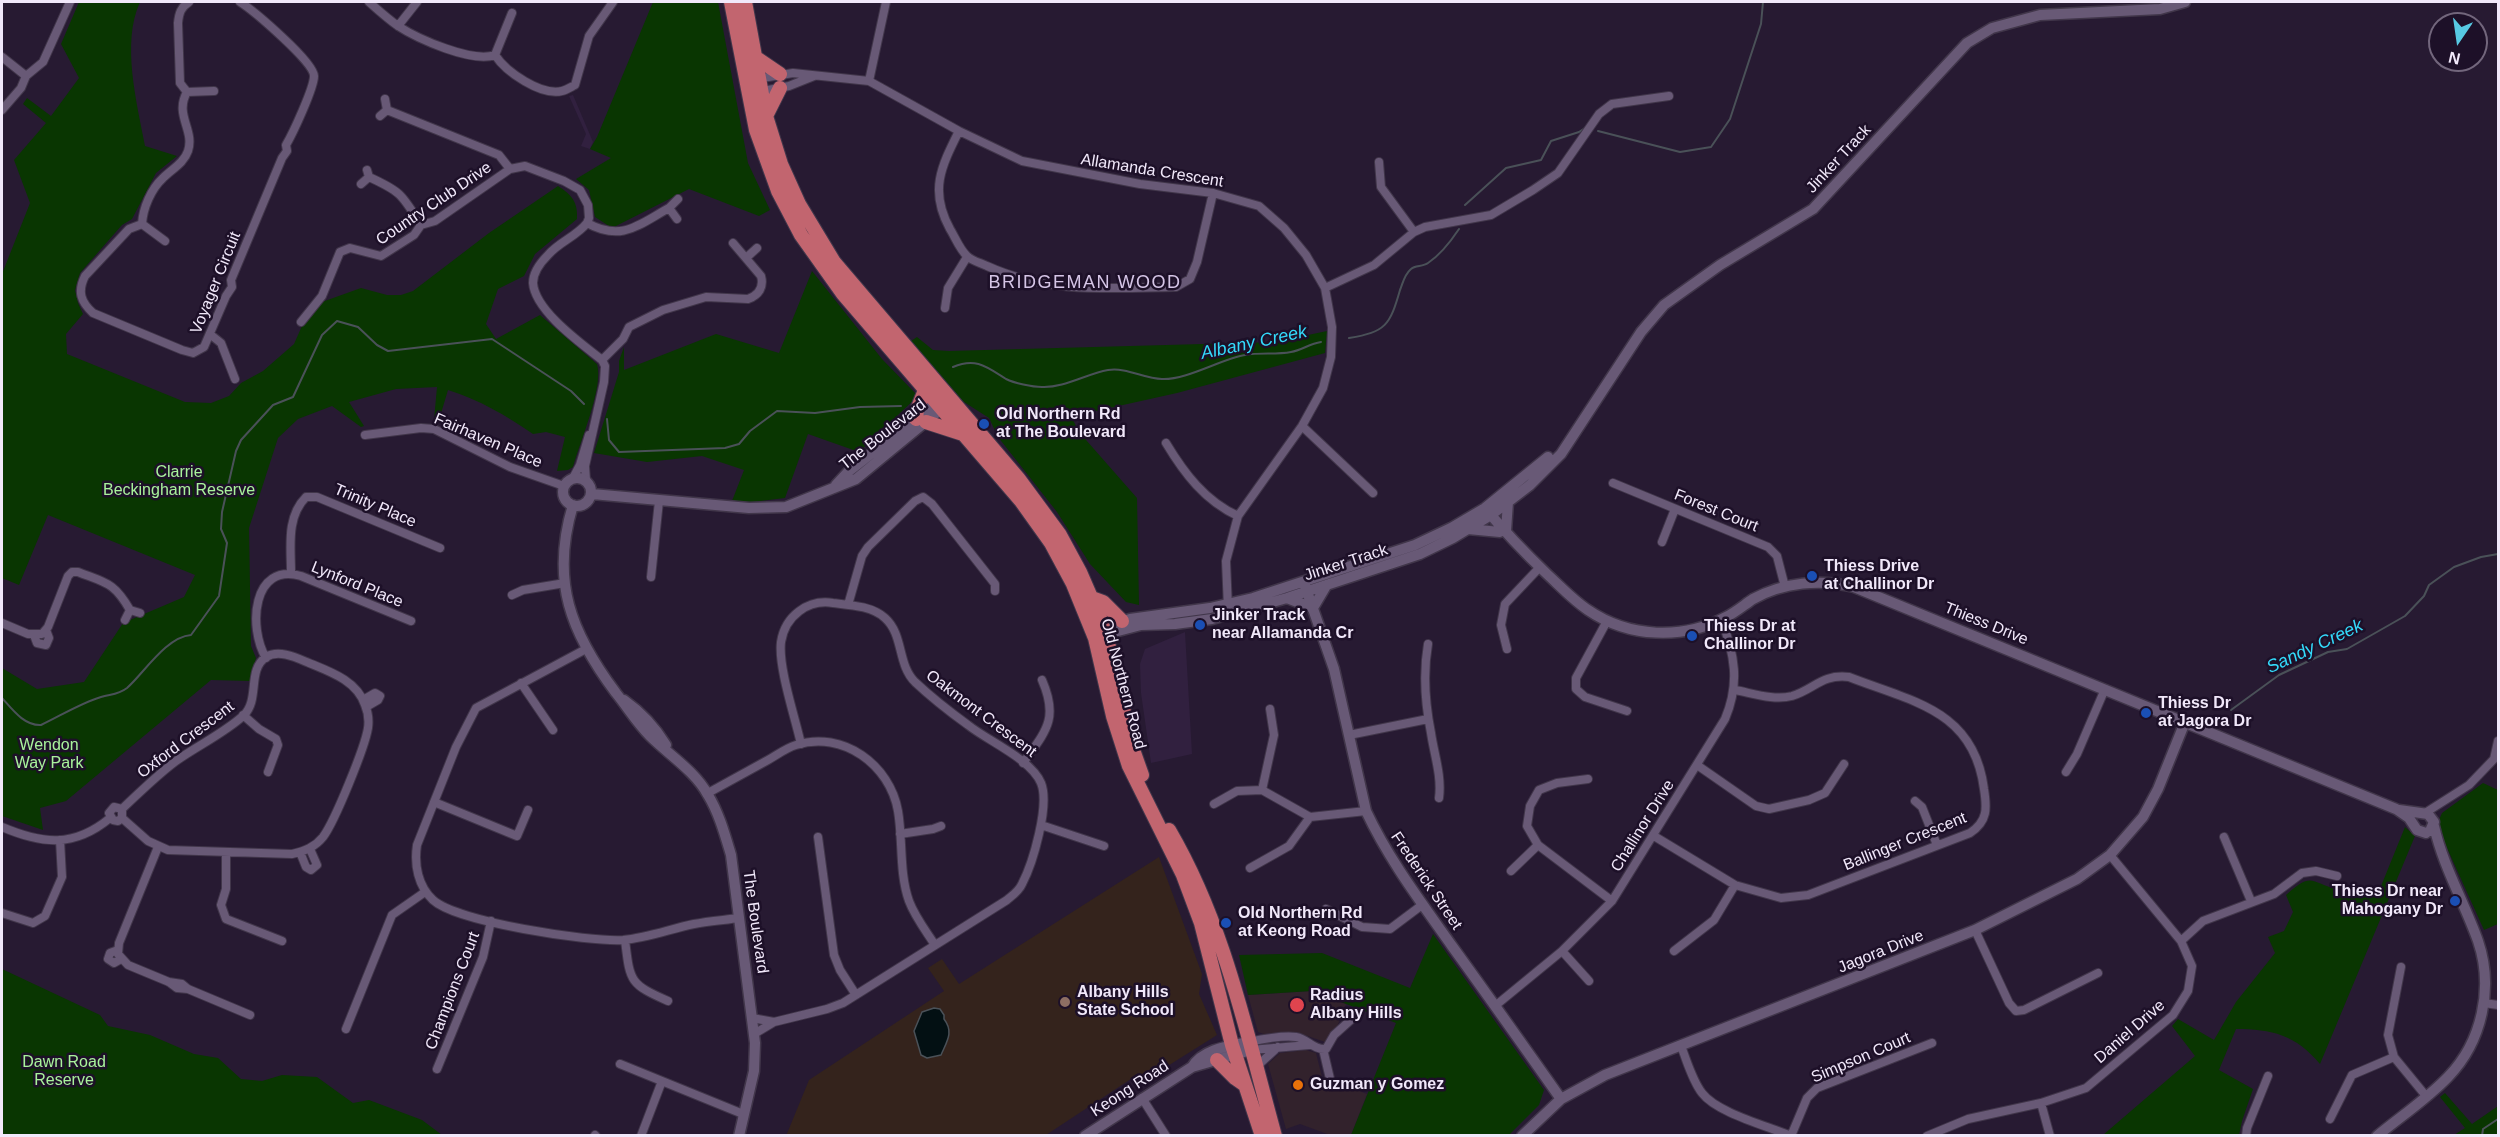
<!DOCTYPE html>
<html>
<head>
<meta charset="utf-8">
<style>
  body { margin:0 }
  #map { position:relative; width:2500px; height:1137px; overflow:hidden; background:#271a32; font-family:Arial,sans-serif }
  canvas { display:block }
  .frame { position:absolute; inset:0; border:3px solid #f1e8fa; pointer-events:none }
  .north { position:absolute; left:2428px; top:12px; width:60px; height:60px; box-sizing:border-box; background:#1d1028; border:2px solid #72667c; border-radius:50%; rotate:193deg; font-size:16px; font-weight:700; line-height:24px; text-align:center; color:#f1e8fa }
  .north::after { content:''; display:block; margin:auto; width:21px; height:27px; background:#57c9e3; clip-path:polygon(50% 0,100% 100%,50% 72%,0 100%) }
</style>
</head>
<body>
<div id="map">
<canvas width="2500" height="1137"></canvas>
<div class="frame"></div>
<div class="north">N</div>
</div>
<script>
const g = document.querySelector('canvas').getContext('2d');
g.lineJoin = 'round';
function fill(path, color) { g.fillStyle = color; g.fill(path, 'evenodd'); }
function trace(path, color, width, dash) { g.strokeStyle = color; g.lineWidth = width; g.lineCap = dash ? 'butt' : 'round'; g.setLineDash(dash || []); g.stroke(path); }
function label(font, color, halo, rows, align = 'center') {
  g.font = font + ' Arial,sans-serif'; g.lineWidth = 5; g.setLineDash([]); g.textBaseline = 'middle'; g.strokeStyle = halo; g.fillStyle = color; for (const [text, x, y, turn = 0] of rows) {
    g.save(); g.translate(x, y); g.rotate((+turn || 0) * Math.PI / 180); g.textAlign = isNaN(turn) ? turn : align; if (halo) g.strokeText(text, 0, 0); g.fillText(text, 0, 0); g.restore();
  }
}
fill(new Path2D(`
  M1312,991L1346,1004L1335,1032H1332L1325,1042L1296,1032L1264,1034L1258,1032L1248,995Z
  M1306,1050L1316,1053L1324,1085L1336,1082L1367,1094L1351,1135H1330L1300,1124L1286,1129L1268,1064L1280,1053Z`), '#32222c');
fill(new Path2D(`
  M573,95L593,142L590,149L581,146L586,134L569,96Z
  M1185,632L1192,754L1151,763L1141,693L1140,664L1145,649Z`), '#31203f');
fill(new Path2D(`
  M1159,857L1202,974L1199,994L1217,1035L1155,1074L1137,1075L1046,1135L786,1136L809,1080L944,991L928,968L942,959L959,984Z`), '#34231c');
fill(new Path2D(`
  M79,2H140C121,43 137,103 145,146L177,156L156,173L132,219L122,225L80,273L75,290L78,303L83,314L66,334L67,354L185,402L211,403L229,396L241,383L263,371L294,344L302,326L322,302L361,288L387,295H401L413,291L489,233L558,186C572,195 578,202 577,219L535,254L524,276L498,289L486,324L496,339L540,315L597,364C604,387 580,441 573,467L568,470L557,471L565,437L546,432L533,434C505,415 480,400 448,390L439,420H434L437,387L396,389L349,402L364,426L361,427L332,406L298,419L278,438L249,528L251,646L256,658L250,681L211,680L66,801L40,808L43,830L2,816V668L37,689L84,682L123,623L184,597L195,575L48,515L19,585L2,578V274L30,203L14,160L46,123L23,104L27,98L51,116L79,78L61,44Z
  M653,2H718L748,163L770,210L759,216L689,189L612,228L595,217L589,190L576,179L611,158L590,149L597,137Z
  M812,271L882,359L918,396L859,452L808,434L785,498L752,502L732,501L744,470L702,456L647,462L594,453L619,372V361L624,347V370L716,334L779,353Z
  M1327,331L1325,353L1177,393L1078,415L1073,420L1079,432L1137,498L1139,605L1126,602L1090,564L1057,512L998,437L989,418L964,402L911,341L917,337L933,350L949,351L1275,342Z
  M2483,783L2498,790V924L2484,930L2438,828V822L2442,813Z
  M2405,827L2415,836L2320,1064C2296,1035 2272,1029 2236,1029L2219,1070L2253,1089L2242,1121L2239,1135H2103L2195,1056L2172,1026L2178,1019L2214,1040L2236,1002L2275,953L2268,937L2284,931L2293,912L2286,895C2312,871 2310,882 2339,890L2349,885L2377,896Z
  M1433,934L1544,1090L1539,1105L1509,1135H1351L1396,1023L1312,991L1248,995L1239,955L1322,953L1410,988Z
  M2,969L100,1015L108,1026L150,1035L194,1054L218,1058L241,1079L262,1081L282,1075L317,1077L353,1103L369,1100L422,1120L442,1135H2Z
  M2445,1093L2472,1124L2498,1106V1135H2454L2465,1128L2440,1097Z`), '#093601');
const water = new Path2D(`
  M934,1008L940,1009L944,1015V1019C954,1032 947,1041 941,1055L927,1058L921,1055L914,1031L922,1012Z`);
fill(water, '#031013');
trace(water, '#4a5158', 1.5);
trace(new Path2D(`
  M1598,131L1680,152L1711,147L1730,119L1761,24L1763,2
  M1465,205L1506,168L1541,160L1551,141L1579,132L1585,128
  M1349,338C1386,332 1390,325 1400,290C1403,283 1404,275 1411,269C1415,265 1423,267 1428,263C1440,255 1451,241 1459,229
  M953,367C976,357 987,367 1006,379C1014,383 1032,387 1042,387C1064,388 1086,374 1108,370C1127,367 1144,379 1162,379C1187,380 1221,359 1245,355C1260,352 1276,355 1291,352C1302,350 1309,344 1321,342
  M607,419L609,440L619,452L725,448L739,444L750,431L777,411L815,413L860,407L901,406
  M2,698C12,709 24,726 41,725C60,716 81,703 101,697C111,694 118,695 127,688C144,673 166,637 191,635L219,596L227,543L221,529L222,512L236,451L241,440L273,405L293,397L322,335L337,321L358,327L377,345L388,351L492,339L571,391L584,404
  M2231,710L2279,675L2328,652L2347,649L2405,616L2424,596L2429,585L2454,567L2481,557L2498,554
  M2482,1136L2483,1129L2498,1119`), '#4a5158', 2);
const street = new Path2D(`
  M189,2C181,7 179,13 178,23L180,83L187,92C174,115 195,130 188,151C184,163 172,169 163,178C151,189 143,208 142,224L129,229L85,276C77,292 81,302 93,313L182,350L193,353L204,347L226,296L232,287L231,280L282,158L287,151L286,145C293,133 314,88 314,76C314,62 254,11 240,2
  M369,2C378,10 388,19 398,26C418,39 472,63 495,55C506,72 541,96 562,91C566,90 571,87 575,85L589,36L613,2
  M398,26L417,2
  M495,55L512,13
  M2,57L26,76
  M756,79L793,73L869,81L959,131L1022,161L1140,184L1213,193L1259,206L1284,228L1306,255L1325,288L1332,327L1331,357L1323,388L1302,426L1238,516L1226,561L1228,608
  M869,81L886,2
  M187,92L214,91
  M758,92L789,86L814,76
  M2,110L21,88L26,76L43,62L70,2
  M387,110L499,155L510,169
  M380,116L387,110L385,99
  M959,131C941,167 929,191 950,229C955,237 960,250 967,256C972,261 981,263 987,266C1048,294 1111,288 1176,287L1190,279L1197,262L1213,193
  M1379,162L1381,187L1414,232
  M369,177C402,192 402,195 421,225
  M361,184L369,177L367,170
  M677,219L669,208L678,199
  M587,223C622,242 638,225 669,208
  M142,224L165,241
  M746,258L757,248
  M1325,288L1374,265L1414,232L1425,227L1491,215L1533,190L1558,173L1599,114L1612,104L1669,96
  M945,308L948,288L967,257
  M301,322L322,296L340,252L350,248L381,256L414,235L421,225L435,221L510,169L525,166L564,181L580,190L588,205L589,218L587,223C577,236 559,242 548,255C541,262 533,272 533,283C535,311 582,344 602,360L605,366L604,382L585,466L586,480
  M211,335L221,343L235,379
  M602,360L623,339L629,327L663,310L706,297L748,299C759,295 764,287 761,276L733,243
  M1302,426L1373,493
  M365,435L421,428L434,429L510,467L564,486
  M1166,443C1184,473 1205,501 1238,516
  M573,478L580,465L589,435
  M1613,483L1768,547L1777,556L1785,587
  M1662,542L1675,509
  M291,573C291,547 286,517 306,497H317L440,548
  M651,577L659,501
  M512,595L523,590L565,583
  M848,605L862,556L868,547L915,501L923,497L932,504L995,584V591
  M125,620L130,610L140,613
  M1607,621L1576,678V689L1585,697L1627,711
  M2,623L28,634H42L48,627L68,576L72,572H78C106,583 114,582 130,610
  M34,635L37,643L46,645L49,638L46,630
  M1428,644C1423,673 1425,703 1431,733C1434,754 1442,776 1439,798
  M586,649L476,708L456,747L417,845C414,865 418,886 433,900C457,922 588,942 623,940C647,938 670,929 694,924C709,921 725,920 739,918
  M1507,649L1501,625L1505,604L1540,567
  M266,658C248,628 252,562 301,576L411,621
  M521,683L553,730
  M363,700L375,693L380,696L378,700L366,707
  M243,715L259,729L276,739L278,745L268,772
  M1349,735L1428,719
  M1023,763C1046,731 1059,719 1042,680
  M1697,765L1756,806L1769,809L1809,800L1825,793L1844,764
  M2066,772L2077,754L2105,689
  M1588,779L1557,783L1539,790L1530,806L1527,826L1538,845L1612,901
  M1262,790L1274,735L1270,709
  M708,793C728,782 748,771 768,760C777,755 786,748 796,745C843,730 890,765 898,811C903,840 899,873 909,901C915,917 926,931 935,945
  M1915,801L1922,807L1937,845
  M434,802L517,836L528,810
  M1214,804L1237,791L1262,790L1310,817L1366,811
  M122,809C139,793 157,775 176,761C197,746 226,732 244,715C260,699 247,670 266,657C279,649 297,658 309,663C331,672 357,681 365,705C368,712 369,721 368,728C365,747 335,821 323,837C315,847 305,851 292,854L168,850L148,841L122,818V809L114,807L109,813L113,820L118,821L122,818
  M2425,813L2469,785L2494,759L2498,741
  M1041,825L1104,846
  M2,827C42,844 74,848 110,818
  M900,834L933,829L941,826
  M1654,836L1735,885L1781,898L1808,895L1970,833C1988,821 1987,808 1984,789C1974,710 1913,702 1849,677C1821,674 1815,689 1792,696C1774,701 1752,693 1735,690
  M818,837L834,955L840,970L856,995
  M2224,837L2251,901
  M158,847L119,943L118,954L128,965L169,982L177,988L188,989
  M226,852V889L221,905L226,919L282,941
  M300,852L306,867L311,870L317,865L310,849
  M1250,868L1289,846L1310,817
  M1511,871L1538,845
  M1326,909L1362,927L1390,929L1422,905
  M2,913L33,923L45,916L62,877L60,840
  M1975,930L2009,1003L2016,1011L2024,1010L2098,973
  M625,940C630,981 629,984 668,1001
  M2181,941L2203,921L2274,894L2302,873L2316,871L2337,876
  M118,950L110,953L108,959L114,963L121,959
  M1562,951L1589,981
  M1674,951L1714,920L1735,885
  M2401,967L2388,1035L2394,1057L2426,1096
  M169,982L182,984L188,989L250,1015
  M2484,1003L2498,1005
  M1495,1006L1562,951L1612,901L1725,719C1740,684 1735,654 1721,619
  M752,1018L774,1022
  M346,1029L392,915L425,892
  M754,1034L774,1022L827,1009L843,1003L1007,900C1013,895 1019,891 1022,884C1033,863 1050,805 1041,783C1031,759 988,741 968,725C950,712 931,697 915,682C897,664 904,635 885,618C872,606 850,605 833,603C808,599 785,616 781,642C778,667 795,717 801,744
  M1249,1042C1263,1039 1282,1035 1296,1037C1308,1039 1313,1050 1326,1049L1334,1035L1354,1017
  M1681,1046C1687,1061 1692,1080 1702,1093C1717,1113 1768,1126 1791,1136L1807,1098L1817,1088L1932,1043
  M1323,1049L1331,1083
  M1251,1050L1309,1045
  M620,1064L743,1114
  M1256,1067L1278,1047
  M437,1069L483,957L491,921
  M1142,1098L1166,1136
  M2041,1103L2050,1136
  M2330,1119L2352,1075L2394,1057
  M595,1135L596,1136
  M641,1136L662,1081
  M1927,1136L1968,1119L2041,1103L2086,1088L2173,1015L2188,991L2192,966L2181,941L2110,855
  M2246,1136L2247,1128L2268,1076`);
const secondary = new Path2D(`
  M563 492a14 14 0 1 1 28 0a14 14 0 1 1-28 0Z
  M836,485L849,471L942,398
  M592,494L749,508L786,507L856,479L946,405
  M573,505C550,581 571,633 616,693C628,708 637,723 650,736C669,755 695,771 708,795C719,813 725,835 731,855L755,1043L754,1071L739,1136
  M1485,508C1504,531 1525,553 1547,574C1560,586 1573,600 1588,610C1629,638 1683,640 1726,617C1736,612 1744,605 1753,599C1784,582 1820,579 1854,587L2396,809L2409,818L2417,830L2426,833
  M1468,529L1500,532
  M1506,531L1508,502
  M1304,583L1334,669L1366,811C1389,860 1421,902 1452,946C1489,997 1525,1048 1561,1099
  M1287,598L1313,608L1326,586
  M1096,630L1130,619L1210,608L1253,598L1415,545L1451,528L1485,508L1548,457
  M1099,636L1141,625L1175,624L1212,619L1287,598L1420,554L1453,538L1491,515L1530,485L1561,454L1641,332L1664,305L1720,265L1813,209L1967,43L1992,28L2040,15L2160,9L2185,2
  M624,700C641,712 655,727 666,745
  M2399,810L2428,814L2434,822L2430,831
  M1192,1067C1203,1049 1229,1046 1249,1042
  M1085,1136L1192,1067L1251,1050
  M1522,1136L1561,1099L1605,1075L1975,930L2077,879L2110,855L2143,817L2158,789L2185,722
  M2377,1136C2400,1117 2427,1099 2448,1077C2482,1042 2494,988 2478,941C2464,902 2443,866 2434,826`);
const highway = new Path2D(`
  M731,2L756,130L778,191L801,235L843,294L1021,501L1051,543L1073,584L1095,638L1113,716L1129,766L1183,875L1201,923L1232,1045L1262,1136
  M745,2L766,116L781,164L799,204L834,262L1018,478L1060,535L1080,572L1100,618L1111,653L1131,744L1142,775
  M755,57L780,74
  M766,116L780,88
  M916,419L917,410L925,390
  M926,422L963,434
  M1092,598L1103,602L1122,621
  M1169,830C1224,924 1246,1031 1275,1136
  M1217,1060L1235,1078L1245,1085`);
trace(street, '#41364a', 10);
trace(secondary, '#41364a', 13);
trace(highway, '#41364a', 16);
trace(street, '#685976', 8);
trace(secondary, '#685976', 10);
trace(highway, '#c2656f', 14);
for (const [x, y, r, color] of [
  [984,424,6,"#1a4fb4"],
  [1812,576,6,"#1a4fb4"],
  [1200,625,6,"#1a4fb4"],
  [1692,636,6,"#1a4fb4"],
  [2146,713,6,"#1a4fb4"],
  [2455,901,6,"#1a4fb4"],
  [1226,923,6,"#1a4fb4"],
  [1065,1002,6,"#8d6e63"],
  [1297,1005,8,"#e0444e"],
  [1298,1085,6,"#e8710a"]
]) { const dot = new Path2D(); dot.arc(x, y, r, 0, 2 * Math.PI); g.fillStyle = color; g.fill(dot); trace(dot, '#1d1028', 2); }
label('16px', '#f1e8fa', '#1d1028', [
  ["Jinker Track",1839,159,-47],
  ["Allamanda Crescent",1152,171,9],
  ["Country Club Drive",434,204,-34],
  ["Voyager Circuit",216,283,-68],
  ["The Boulevard",883,435,-38],
  ["Fairhaven Place",488,441,23],
  ["Trinity Place",375,506,23],
  ["Forest Court",1716,511,22],
  ["Jinker Track",1346,563,-18],
  ["Lynford Place",357,585,22],
  ["Thiess Drive",1986,624,22],
  ["Old Northern Road",1123,684,75],
  ["Oakmont Crescent",981,714,37],
  ["Oxford Crescent",186,740,-37],
  ["Challinor Drive",1643,826,-58],
  ["Ballinger Crescent",1905,842,-22],
  ["Frederick Street",1426,881,56],
  ["The Boulevard",755,922,82],
  ["Jagora Drive",1881,952,-22],
  ["Champions Court",453,991,-69],
  ["Daniel Drive",2130,1032,-41],
  ["Simpson Court",1861,1058,-23],
  ["Keong Road",1130,1089,-33]
]);
label('bold 16px', '#f1e8fa', '#1d1028', [
  ["Old Northern Rd",996,415],
  ["at The Boulevard",996,433],
  ["Thiess Drive",1824,567],
  ["at Challinor Dr",1824,585],
  ["Jinker Track",1212,616],
  ["near Allamanda Cr",1212,634],
  ["Thiess Dr at",1704,627],
  ["Challinor Dr",1704,645],
  ["Thiess Dr",2158,704],
  ["at Jagora Dr",2158,722],
  ["Thiess Dr near",2443,892,"right"],
  ["Mahogany Dr",2443,910,"right"],
  ["Old Northern Rd",1238,914],
  ["at Keong Road",1238,932],
  ["Albany Hills",1077,993],
  ["State School",1077,1011],
  ["Radius",1310,996],
  ["Albany Hills",1310,1014],
  ["Guzman y Gomez",1310,1085]
], 'left');
label('16px', '#a9f29c', '#1d1028', [
  ["Clarrie",179,473],
  ["Beckingham Reserve",179,491],
  ["Wendon",49,746],
  ["Way Park",49,764],
  ["Dawn Road",64,1063],
  ["Reserve",64,1081]
]);
g.letterSpacing = '1.5px';
label('18px', '#d5c5e6', '#1d1028', [
  ["BRIDGEMAN WOOD",1085,283]
]);
g.letterSpacing = '0px';
label('italic 18px', '#33dafa', '#1d1028', [
  ["Albany Creek",1254,343,-12],
  ["Sandy Creek",2315,647,-25]
]);
</script>
</body>
</html>
